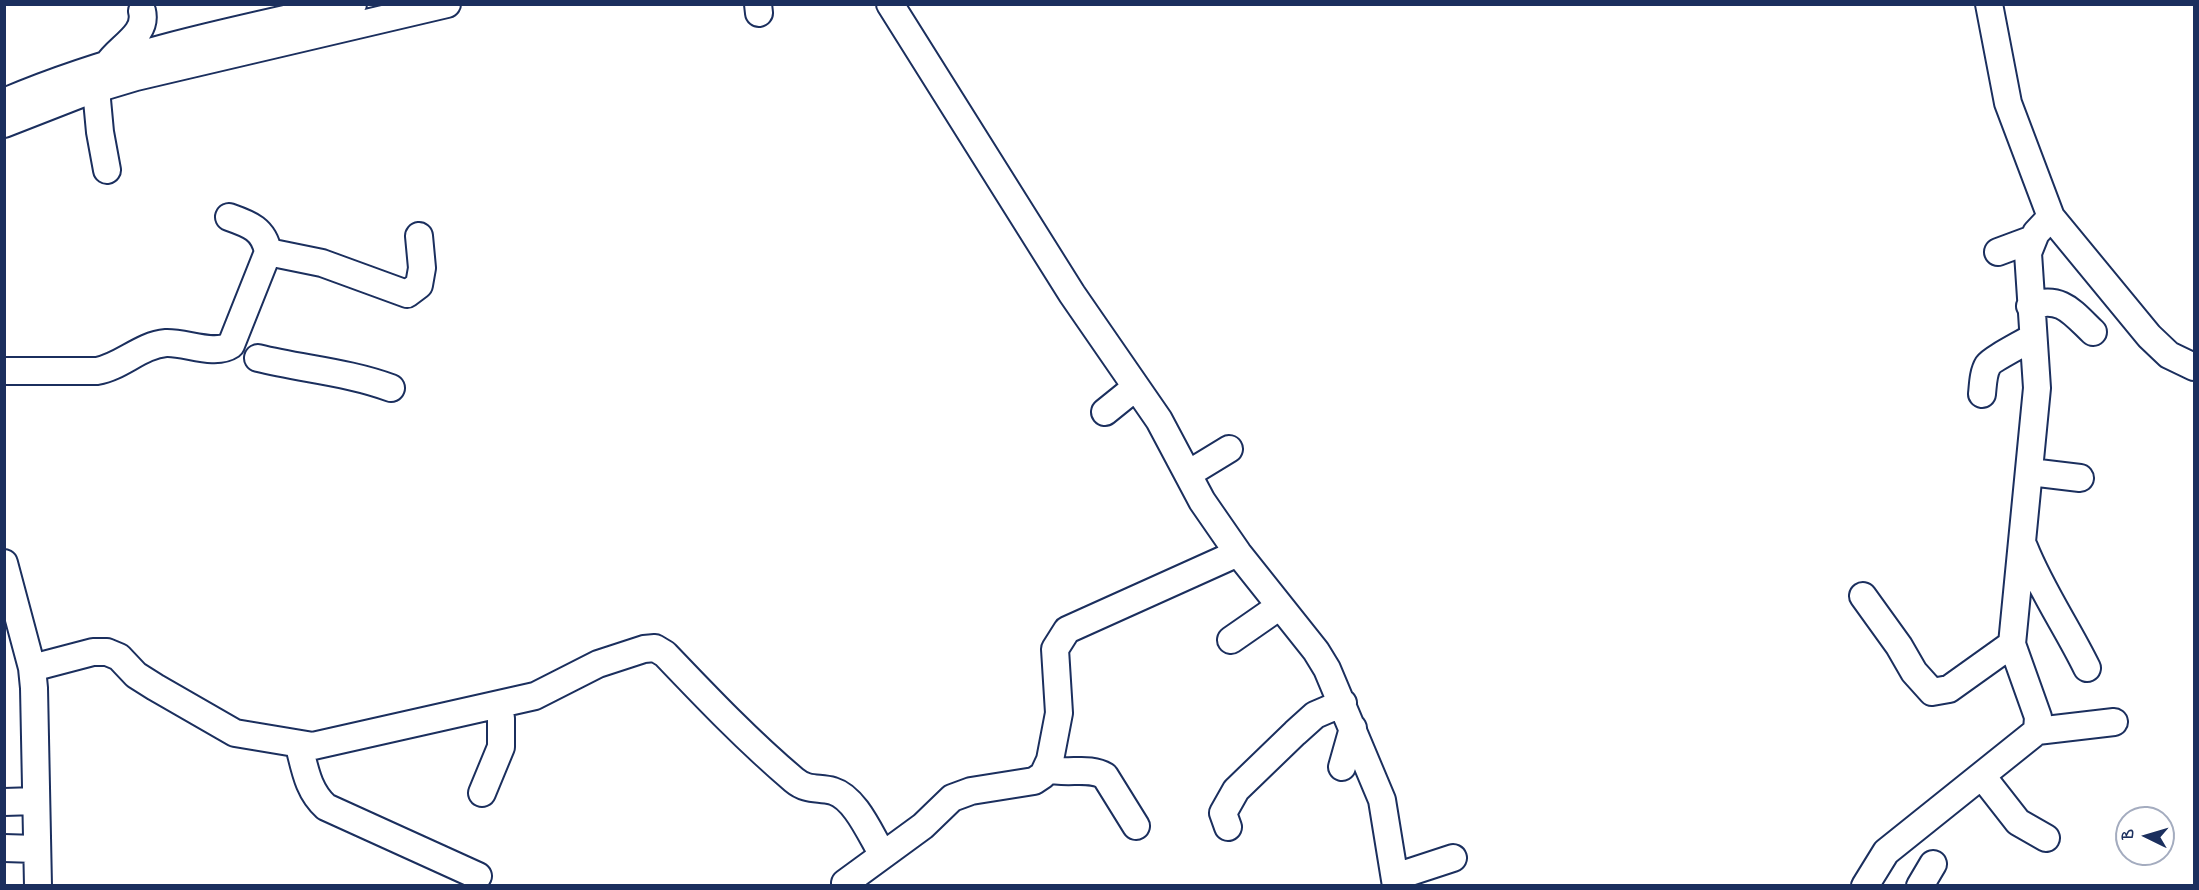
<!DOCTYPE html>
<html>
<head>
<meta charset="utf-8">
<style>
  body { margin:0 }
  #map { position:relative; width:2199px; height:890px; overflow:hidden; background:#fff; font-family:"Indie Flower",sans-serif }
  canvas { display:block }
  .frame { position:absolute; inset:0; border:6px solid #1b2f5e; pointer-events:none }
  .north { position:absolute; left:2115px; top:806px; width:60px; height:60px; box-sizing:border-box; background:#fff; border:2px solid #a4acbf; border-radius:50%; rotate:275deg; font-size:16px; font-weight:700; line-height:24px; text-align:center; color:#1b2f5e }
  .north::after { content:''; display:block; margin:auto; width:21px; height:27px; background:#1b2f5e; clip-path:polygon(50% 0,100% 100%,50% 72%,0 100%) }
</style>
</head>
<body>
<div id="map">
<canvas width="2199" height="890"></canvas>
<div class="frame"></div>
<div class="north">B</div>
</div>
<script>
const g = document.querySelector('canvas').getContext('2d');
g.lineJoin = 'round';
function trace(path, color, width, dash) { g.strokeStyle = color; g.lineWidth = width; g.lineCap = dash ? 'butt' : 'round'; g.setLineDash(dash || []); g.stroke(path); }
const minor = new Path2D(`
  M758,4L759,13
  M890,4L1072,294L1159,420L1202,501L1238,553L1316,651L1327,669L1382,800L1396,886
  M1989,4L2008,103L2051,217L2149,336L2169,355L2194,367
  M107,65C118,47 148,35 142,11
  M96,89L100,132L107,170
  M4,102C116,54 235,30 353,4
  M4,124L86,92L136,77L447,4
  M268,252L322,263L407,294L419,285L422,268L419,236
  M1998,252L2033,239
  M2030,306C2061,295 2072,312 2093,332
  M258,358C302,369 348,372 391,388
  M4,371H97C121,367 141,345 166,343C185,342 215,356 231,345L268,252C264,229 249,224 229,217
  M1982,394C1983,385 1983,373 1988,365C1992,359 2024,343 2033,337
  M1105,412L1136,387
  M2030,472L2080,478
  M1188,474L1229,449
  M2024,547C2041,590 2067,627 2087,668
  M4,563L32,668L34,688L38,886
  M1863,596L1899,646L1914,672L1932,692L1949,689L2012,644
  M1231,640L1280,606
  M32,668L93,652H107L119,657L136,675L155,687L235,733L313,746L535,696L598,664L644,649L655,648L665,654C707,698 748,741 794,780C807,791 818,787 833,791C856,798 871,836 883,855
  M2037,731L2114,722
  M299,746C305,769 308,791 326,807L478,876
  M1342,767L1353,728
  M1048,769C1067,775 1089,766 1105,776L1136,826
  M1982,776L2018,822L2046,838
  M482,793L501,747V718
  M4,802L36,801
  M1228,827L1223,813L1236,790L1295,733L1315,715L1343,703
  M4,848L36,849
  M1395,877L1453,858
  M845,883L923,826L952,798L971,791L1034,781L1043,775L1050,760L1059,713L1055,649L1067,630L1238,553
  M1865,886L1886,852L2037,731L2038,717L2012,644L2037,388L2028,253L2036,233L2051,217
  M1920,886L1933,864`);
trace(minor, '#1b2f5e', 30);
trace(minor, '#fff', 26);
</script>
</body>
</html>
